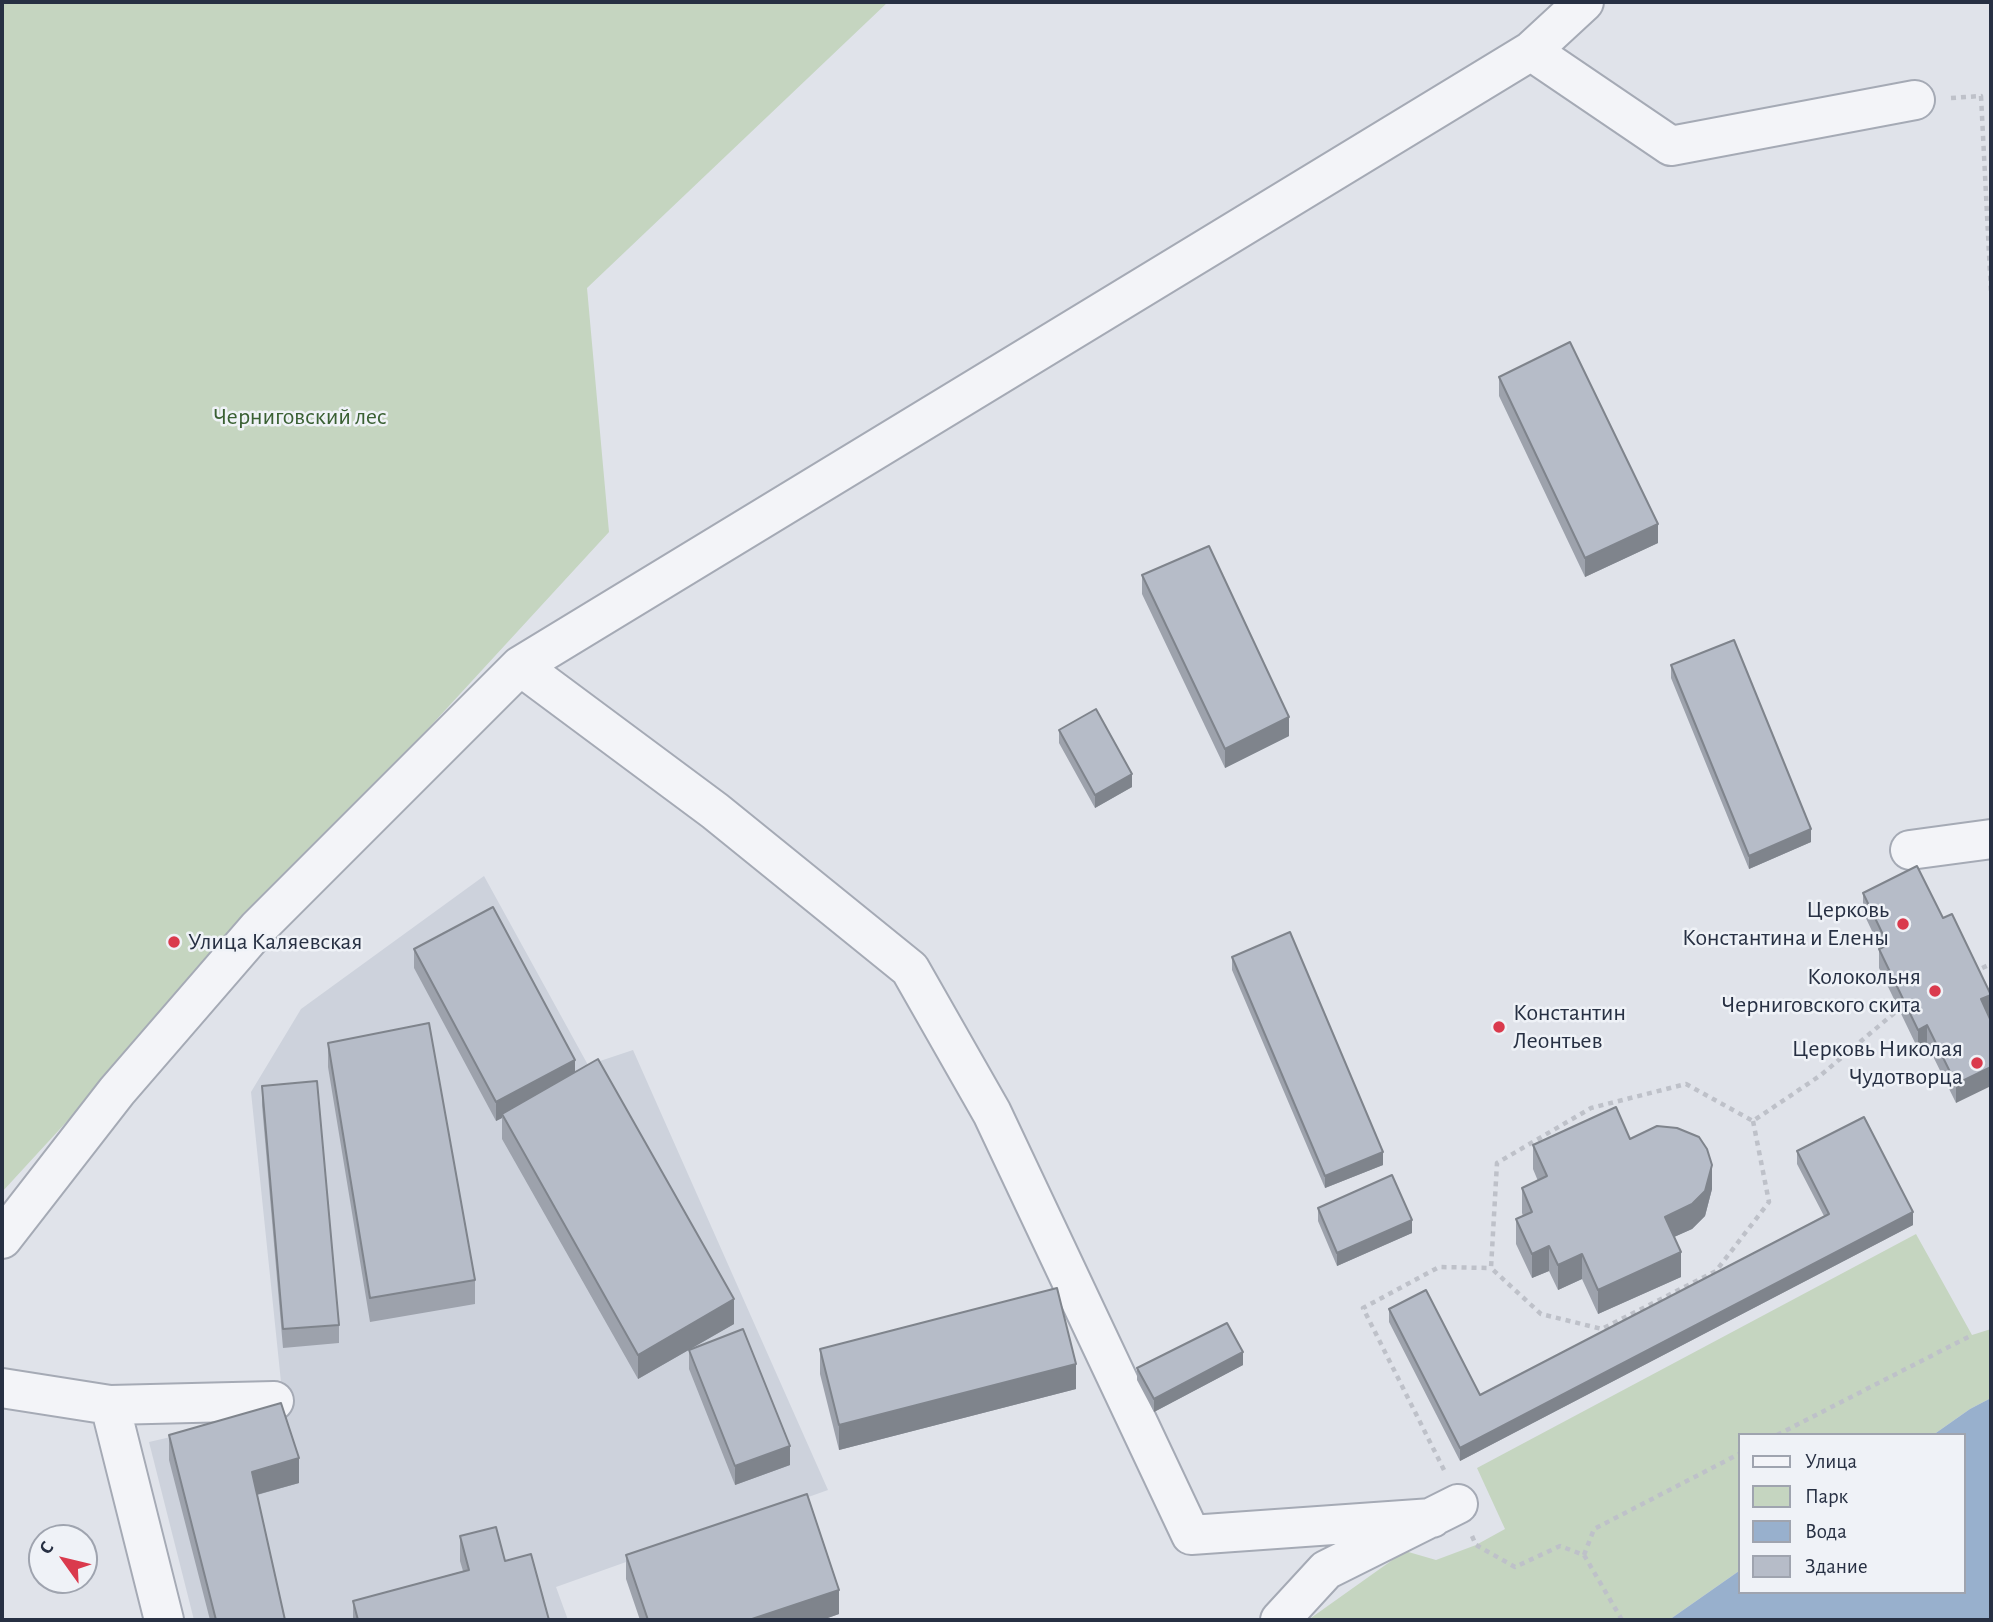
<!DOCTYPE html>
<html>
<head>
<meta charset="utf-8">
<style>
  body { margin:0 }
  #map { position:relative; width:1993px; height:1622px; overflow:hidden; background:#e0e3ea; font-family:"Alegreya Sans",sans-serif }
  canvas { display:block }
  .frame { position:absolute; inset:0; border:4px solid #273043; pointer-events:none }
  .legend { position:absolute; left:1738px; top:1433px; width:228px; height:161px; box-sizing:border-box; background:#eff2f7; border:2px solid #9fa4af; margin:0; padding:9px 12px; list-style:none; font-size:21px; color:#273043 }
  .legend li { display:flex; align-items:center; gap:14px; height:35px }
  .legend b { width:35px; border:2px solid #9fa4af }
  .north { position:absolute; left:28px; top:1524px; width:70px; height:70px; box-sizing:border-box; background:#eff2f7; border:2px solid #9fa4af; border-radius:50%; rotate:304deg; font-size:19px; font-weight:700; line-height:28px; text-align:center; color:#273043 }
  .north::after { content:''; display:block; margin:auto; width:24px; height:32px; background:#da3a4d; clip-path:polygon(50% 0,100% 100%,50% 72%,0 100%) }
</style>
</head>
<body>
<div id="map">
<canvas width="1993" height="1622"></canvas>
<div class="frame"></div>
<ul class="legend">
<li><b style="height:9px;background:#f3f4f8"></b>Улица</li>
<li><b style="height:19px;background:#c5d5c0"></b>Парк</li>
<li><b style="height:19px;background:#98b0cd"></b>Вода</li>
<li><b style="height:19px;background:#b6bcc8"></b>Здание</li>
</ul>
<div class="north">С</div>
</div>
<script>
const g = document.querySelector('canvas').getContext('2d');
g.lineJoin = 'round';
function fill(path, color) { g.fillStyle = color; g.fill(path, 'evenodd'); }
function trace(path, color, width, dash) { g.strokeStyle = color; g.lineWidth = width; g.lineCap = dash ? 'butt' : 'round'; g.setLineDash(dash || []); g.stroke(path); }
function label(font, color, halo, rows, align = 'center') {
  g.font = font + ' "Alegreya Sans",sans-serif'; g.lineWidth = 5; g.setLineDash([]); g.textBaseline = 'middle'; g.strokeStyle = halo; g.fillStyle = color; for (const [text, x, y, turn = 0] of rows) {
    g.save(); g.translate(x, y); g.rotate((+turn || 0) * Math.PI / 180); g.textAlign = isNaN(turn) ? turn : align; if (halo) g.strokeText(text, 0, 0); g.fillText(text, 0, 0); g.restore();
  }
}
fill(new Path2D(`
  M484,876L588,1065L633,1050L828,1490L556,1587L568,1620H194L149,1442L284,1411L251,1092L301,1009Z`), '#cdd2dc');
fill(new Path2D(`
  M2,2H888L587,288L609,532L2,1192Z
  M1916,1234L1972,1335L1991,1329V1398L1970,1409L1933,1435H1739V1571L1669,1620H1308L1405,1551L1436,1560L1476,1545L1505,1529L1477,1468Z`), '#c5d5c0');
fill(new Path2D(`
  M1991,1398V1620H1669L1739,1571V1592H1963V1435H1933L1970,1409Z`), '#98b0cd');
const minor = new Path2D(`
  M1531,51L1671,146L1915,100
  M520,666L715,811L910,969L992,1113L1191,1535L1432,1518
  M1910,850L1991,839
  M2,1239L117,1091L258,928L520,666L1531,51L1584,2
  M2,1388L110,1405L164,1620
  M110,1405L274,1401
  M1280,1620L1326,1570L1458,1504`);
trace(minor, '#a5aab5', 42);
trace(new Path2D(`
  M1951,98L1981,96L1991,293
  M1973,972L1991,964
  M1753,1121L1769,1202L1716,1271L1602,1329L1541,1314L1491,1268L1497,1163L1591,1108L1686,1084L1753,1121L1821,1075L1899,1009
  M1777,1435L1972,1335
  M1444,1470L1363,1308L1439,1267L1491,1268
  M1472,1536L1476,1545L1515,1567L1560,1546L1584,1555L1622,1620
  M1584,1555L1594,1529L1739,1454`), '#bec1c9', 4.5, [5, 5]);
trace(minor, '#f3f4f8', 38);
fill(new Path2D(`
  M1499,377L1658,543L1585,577L1499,396Z
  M1142,575L1289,736L1225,768L1142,594Z
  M1671,665L1811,842L1749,869L1671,678Z
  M1059,730L1132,787L1095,808L1059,743Z
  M1863,893L1943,918L1991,1014L1988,1015L1956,1103L1927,1044L1918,1049L1879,968V949L1880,948L1863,912Z
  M414,949L575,1073L734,1324L638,1379L502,1139V1118L496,1121L414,968Z
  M1232,957L1383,1165L1325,1188L1232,970Z
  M328,1043L475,1280V1304L370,1322L328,1067Z
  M262,1086L339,1325V1343L283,1348L262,1105Z
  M1630,1139L1712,1189L1705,1216L1692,1229L1674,1237L1681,1277L1598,1314L1582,1279L1558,1290L1549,1271L1532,1278L1516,1244V1219L1523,1216L1522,1213V1188L1538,1181L1533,1169V1145Z
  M1797,1151L1913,1225L1460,1461L1389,1322V1309L1480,1395L1824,1216L1797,1164Z
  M1318,1208L1412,1233L1337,1266L1318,1221Z
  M820,1349L1076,1389L839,1450L820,1374Z
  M689,1350L790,1465L735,1485L689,1369Z
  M1243,1365L1154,1412L1137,1380V1368Z
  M169,1435L299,1483L257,1495L285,1620H210L169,1460Z
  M460,1536L505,1561L549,1620H353V1601L463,1571L460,1561Z
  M626,1555L839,1614L822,1620H640L626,1579Z`), '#9da2ac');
fill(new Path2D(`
  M1658,524V543L1585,577V558Z
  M1289,717V736L1225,768V749Z
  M1132,774V787L1095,808V795Z
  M1811,829V842L1749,869V856Z
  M1991,995V1014L1981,1018V999Z
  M1927,1025V1044L1918,1049V1030Z
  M575,1060V1079L502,1114V1118L496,1121V1102Z
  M1991,1067V1086L1956,1103V1084Z
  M1383,1152V1165L1325,1188V1176Z
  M1712,1165V1189L1705,1216L1692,1229L1665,1241V1217Z
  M1913,1212V1225L1460,1461V1448Z
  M1412,1220V1233L1337,1266V1253Z
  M1549,1246V1271L1532,1278V1254Z
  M1681,1252V1277L1598,1314V1290Z
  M1582,1254V1279L1558,1290V1265Z
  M734,1299V1324L638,1379V1355Z
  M1243,1352V1365L1154,1412V1399Z
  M1076,1364V1389L839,1450V1425Z
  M790,1446V1465L735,1485V1466Z
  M299,1458V1483L252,1496V1472Z
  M839,1590V1614L822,1620H749Z`), '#7f848c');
const building = new Path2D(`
  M1570,342L1658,524L1585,558L1499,377Z
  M1209,546L1289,717L1225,749L1142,575Z
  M1734,640L1811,829L1749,856L1671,665Z
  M1096,709L1132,774L1095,795L1059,730Z
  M1917,866L1943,918L1952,914L1991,995L1981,999L1991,1021V1067L1956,1084L1927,1025L1918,1030L1879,949L1888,945L1863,893Z
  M493,907L575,1060L496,1102L414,949Z
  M1290,932L1383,1152L1325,1176L1232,957Z
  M429,1023L475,1280L370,1298L328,1043Z
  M598,1059L734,1299L638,1355L502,1114Z
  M317,1081L339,1325L283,1329L262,1086Z
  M1616,1107L1630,1139L1657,1126L1677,1128L1699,1137L1707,1149L1712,1165L1705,1191L1692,1204L1665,1217L1681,1252L1598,1290L1582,1254L1558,1265L1549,1246L1532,1254L1516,1219L1532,1212L1522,1188L1547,1176L1533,1145Z
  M1864,1117L1913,1212L1460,1448L1389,1309L1426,1290L1480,1395L1829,1214L1797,1151Z
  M1392,1175L1412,1220L1337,1253L1318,1208Z
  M1057,1288L1076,1364L839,1425L820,1349Z
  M1227,1323L1243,1352L1154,1399L1137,1368Z
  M743,1329L790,1446L735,1466L689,1350Z
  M281,1403L299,1458L252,1472L285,1620H216L169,1435Z
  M807,1494L839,1590L749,1620H648L626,1555Z
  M496,1527L505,1561L531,1554L549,1620H358L353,1601L469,1570L460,1536Z`);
fill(building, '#b6bcc8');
trace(building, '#7f848c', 2);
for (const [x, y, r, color] of [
  [1903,924,7,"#da3a4d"],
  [174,942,7,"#da3a4d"],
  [1935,991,7,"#da3a4d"],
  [1499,1027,7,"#da3a4d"],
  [1977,1063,7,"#da3a4d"]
]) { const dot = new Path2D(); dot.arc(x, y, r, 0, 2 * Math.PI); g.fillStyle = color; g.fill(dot); trace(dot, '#eff2f7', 2.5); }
label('24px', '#3a6033', '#eff2f7', [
  ["Черниговский лес",300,417]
]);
label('24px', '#273043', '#eff2f7', [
  ["Церковь",1889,910],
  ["Константина и Елены",1889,938],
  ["Улица Каляевская",188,942,"left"],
  ["Колокольня",1921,977],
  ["Черниговского скита",1921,1005],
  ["Константин",1513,1013,"left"],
  ["Леонтьев",1513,1041,"left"],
  ["Церковь Николая",1963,1049],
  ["Чудотворца",1963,1077]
], 'right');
</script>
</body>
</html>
